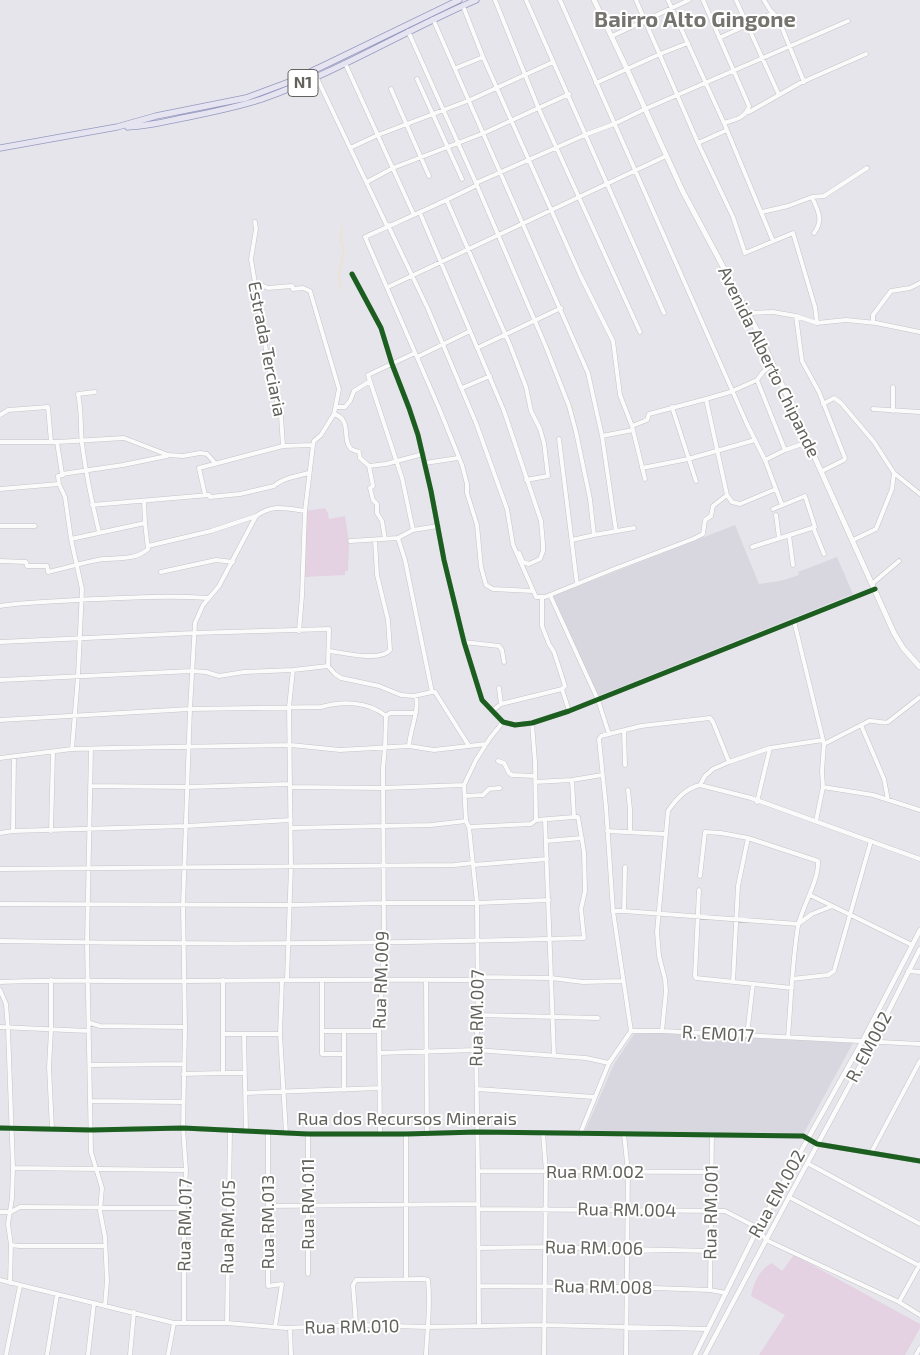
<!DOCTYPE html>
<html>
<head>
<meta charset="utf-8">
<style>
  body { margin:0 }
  canvas { display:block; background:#e6e5eb }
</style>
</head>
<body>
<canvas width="920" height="1355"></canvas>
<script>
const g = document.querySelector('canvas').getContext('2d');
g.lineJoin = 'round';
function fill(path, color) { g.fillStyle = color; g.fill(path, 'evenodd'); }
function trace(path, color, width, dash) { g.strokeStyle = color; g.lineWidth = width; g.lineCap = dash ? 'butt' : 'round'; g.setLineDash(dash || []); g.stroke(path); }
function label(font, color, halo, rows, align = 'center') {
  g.font = font + ' "Exo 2",sans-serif'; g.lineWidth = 4; g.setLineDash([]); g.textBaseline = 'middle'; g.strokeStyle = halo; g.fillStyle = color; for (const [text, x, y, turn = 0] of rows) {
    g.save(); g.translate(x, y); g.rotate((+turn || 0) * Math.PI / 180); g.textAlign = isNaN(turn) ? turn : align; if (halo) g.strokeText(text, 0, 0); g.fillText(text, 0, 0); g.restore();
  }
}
fill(new Path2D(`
  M735,525L759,584L780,581L799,575L798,572L837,557L853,594L598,696L553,596Z
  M662,1033L853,1043L804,1133L585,1131L614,1064L634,1034Z`), '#d8d7df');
fill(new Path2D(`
  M325,508L328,513L329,519L345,516L349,542L348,571H345V575L304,577L305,511Z
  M794,1255L920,1324V1328L905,1355H759L785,1315L751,1296C755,1281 758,1271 772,1263L782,1271Z`), '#e4d2e2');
trace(new Path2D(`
  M342,227L341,241L344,250L338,275L342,290
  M547,344L550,349V354
  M558,374L565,391
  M569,401L573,408L572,412
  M344,430L345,438
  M609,494L610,502
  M593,510L595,533
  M577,537L590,534`), '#f2e1bd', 1);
const minor = new Path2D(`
  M495,0L538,107L640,332
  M526,0L664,313
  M560,0L747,424L765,460L782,505
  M636,0L698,143L733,217L745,253L793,233L815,307L817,323
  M668,0L724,123L773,241
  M703,0L749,106C746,118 734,120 724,123
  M736,0L779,95
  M764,0L770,10L778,18L804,82
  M463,6L483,57L581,277L613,341L620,395L632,426
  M433,19L588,373L602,436L616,531
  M408,31L476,183L546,347L569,406L576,432L590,499L594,535
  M612,36L689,0
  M719,38L773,13
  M345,63L414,215
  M456,68L483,57
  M316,76L387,226
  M417,79L462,179
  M596,83L660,54L688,43
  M391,89L429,176
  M749,112L800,83L866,54
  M698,143L727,130
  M350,148L378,135L470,100L553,62
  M367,182L393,168L484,133L569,94
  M476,183L587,134L614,124L645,109L848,21
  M477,185C440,204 402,220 365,237L439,408L462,465L467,484V493L477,525L481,567L486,585L493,589L532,591
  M812,197C818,211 824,220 814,233
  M447,201L510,345L526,387L531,411L540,429L544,443L548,476L526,480
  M762,212L788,206L812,197L824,196L867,168
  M420,213L504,411L541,521L543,544V551L540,559L529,564L523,562L519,553
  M255,222L256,229L251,259L271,380L281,416L283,446L313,445
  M388,225L428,309L476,423L507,509L513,545L536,597H545L614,569L693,539L703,534L705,520L711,516L713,506L727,495L706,399L730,392L757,380
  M352,274L381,328L392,364L409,408L418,435L431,491L444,560L464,642L482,700L503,722L515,725L532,723L569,711L875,589
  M254,282L268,288L292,286L293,289L303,288L310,291L339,389L334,414L321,435L314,441L313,445L305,511L302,596L299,631
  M388,287L666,156
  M749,313L773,312L796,316L817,323L846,320L876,323L920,332
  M796,316L802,361L819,392L845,458L844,460L822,471
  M873,322V315L891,291L910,288L920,283
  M477,348L561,308
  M417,357L470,331
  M773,364L763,372L757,380L785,450
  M893,387V411
  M462,388L490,376
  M95,392L78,394C82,411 80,427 82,444C86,474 92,503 99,532
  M823,404L834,398L841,403L874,442L894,473L920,494
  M337,407H345L350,401L354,391L370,381
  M672,407L696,481
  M873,409L920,412
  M334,414C353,420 341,439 351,449C353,450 356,451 359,452L360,458L369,466
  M0,415L8,410L48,407L51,442
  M602,436L633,430
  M559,439L577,584
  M0,442H57L124,438L168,455L183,456L200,453L207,454L215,463
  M57,442L62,474
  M765,460L785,450L808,442
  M425,463L458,458
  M642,468L688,459L755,440
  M645,479L632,426L647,420L649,414L706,399
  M59,484L58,476L63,475L62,474L123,465L167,456
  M0,489L59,484L65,497L71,539L82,589L78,676L72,749
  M205,495L199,468L283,446
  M727,495L732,502L740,504L776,489
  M92,505L209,495L210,497L240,494L274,486C283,478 297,476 309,473
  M776,515L779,538
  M0,526H35
  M813,527L824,554
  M413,530L402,478L368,375L415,353
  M789,535L793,565
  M398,538L405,560L432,692H435L469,746
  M71,539L145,523
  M385,539L382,521L377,513V504L373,500L370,488L373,486L369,466L386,464L423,454
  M572,540L594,535L634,528
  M853,540L876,529L892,489L894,473
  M350,541L398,538L413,530L438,526
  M148,546L211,531L256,516
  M752,547L815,527L805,496L773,509
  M0,561L26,562L27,566H47L48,572C66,568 84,562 103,559C118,558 136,560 148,549L145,523L144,501
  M161,572L216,560L233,562
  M873,583L899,561
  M550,595L598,700L609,734
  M542,598V626L549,644L554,652L565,686L562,689L569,711
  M0,606C25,602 51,602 77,600C121,598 164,595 208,598
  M794,621L824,744L822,771L823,787L816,821
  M0,642L194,633L329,629L328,666
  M464,642L499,646L502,650L504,662
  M330,651C343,653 381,662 390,650L388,620L377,575L375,540
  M0,680L192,671L206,672L219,676L244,672L293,670L328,666L335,674L341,678L379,686L401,695L414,696L432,692
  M499,688L501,704
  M492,711L501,704L562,689
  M386,716L390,713H416
  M0,720L190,709L321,707C342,701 368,701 386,716L385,747L383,768L384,943L379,1031L380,1134
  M532,723L535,762L536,820
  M861,725L884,779L888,800
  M624,731L625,765
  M824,744L869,721C875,720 883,724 888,722L920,697
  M409,746C410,729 419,713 416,696
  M91,749L87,943L91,1152L102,1188L100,1211L105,1237L107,1281L105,1305
  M0,758L72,749L113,748L291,745L340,750L409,746L434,750L486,744
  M498,761L504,763L509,773L512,775L535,776
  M535,782L572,780
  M700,785L751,798L920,859
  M90,786L188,787L290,784
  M290,787L383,788L464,785
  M823,787L873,795L920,810
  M628,790L630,809V831
  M465,796L483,795L489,789L500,788
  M757,802L770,748
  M545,820L554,1056
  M469,827L531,824L536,820L574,817
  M291,828L431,825L466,821
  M13,831L14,756
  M51,831L53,753
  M607,831L664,834
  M0,833L13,831L186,826L291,820
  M546,841L582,838
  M473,865L547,859
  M0,869L454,865L473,863
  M700,876L705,832L721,833L748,838L818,861C819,881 802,907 798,926C792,963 791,1001 788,1037
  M699,890L695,976L696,978L792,988
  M810,895L912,945
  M0,904L290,905L383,903H477L549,900
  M613,911H624L798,924L812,914L832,906
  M624,911L625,867
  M0,941C195,945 389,944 584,938L581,909L585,891L584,852L578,817H574L572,780L602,775
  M908,971L920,972
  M478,977L551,978L583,982L622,981
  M792,979L828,975L834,971L871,841
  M51,980V1030L49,1067L52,1129
  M223,980V1073H244
  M282,980L280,1034L286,1133
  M287,980L291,866L289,707L293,670
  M322,980V1054H344
  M426,980L427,1134
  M0,982C62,979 124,982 186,981C283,980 380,979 478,980
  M733,982L738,886L748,838
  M0,990L6,1004L8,1029L13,1168L12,1198L8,1224L11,1245L10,1283
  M478,1015L598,1018
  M90,1023L100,1026L185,1027
  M0,1027L89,1031
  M322,1031H379
  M631,1031L613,911L606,807L599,739L601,736L641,726L710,718L713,722L729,762
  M662,1031L666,991L665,979L659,956L657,932L668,811C676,799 686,788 700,785L705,776L713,769L729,762L770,748L823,740
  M223,1034H280
  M244,1034L246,1131
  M747,1035L753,984
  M379,1053L476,1050L586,1058L609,1063
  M90,1065L183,1064
  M183,1074L223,1073
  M477,1089L594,1097
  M344,1090V1031
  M245,1093L380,1088
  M91,1101L183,1102
  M0,1128L91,1130L183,1128L308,1134H406L477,1132L803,1136L817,1144L920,1161
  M268,1132V1286L282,1284L275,1327
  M543,1133L546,1172L544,1355
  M406,1134V1278
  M580,1134L609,1063L631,1031H662L920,1044
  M624,1134L628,1172L626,1355
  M871,1153L920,1061
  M807,1163L920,1224
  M13,1168L186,1170
  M478,1171L711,1172
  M789,1197L920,1266
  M268,1206L478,1204
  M478,1209L725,1211L758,1228L766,1240L899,1302L920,1315
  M0,1212H11L20,1207L184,1208
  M11,1245L19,1246H105
  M478,1248L545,1247L710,1251
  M308,1274V1134
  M0,1280L174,1323H227L286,1328L356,1325L427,1327L544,1325L708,1329
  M479,1286L625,1287L710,1290L726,1293
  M710,1290L712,1134
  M899,1302L920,1264
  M184,1323V1208L186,1170L183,1128L185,1027L183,905L190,709L195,623L203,605L219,586L256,516C274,504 284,508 305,511
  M227,1323L230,1131
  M356,1325L353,1285L356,1280L424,1279L428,1280C431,1306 427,1330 426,1355
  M479,1325L478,1171L476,1050L478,1015L477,903L469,827L466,821L464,785L476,760L490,738L503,722
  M290,1328L291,1355
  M6,1355L20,1286
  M47,1355L57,1295
  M88,1355L94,1303
  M130,1355L134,1312
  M168,1355L174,1323
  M916,1355L920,1348`);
const tertiary = new Path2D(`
  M695,1355L758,1228L862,1042L920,930
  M705,1355L789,1197L873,1042L920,949`);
const secondary = new Path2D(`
  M594,0L627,69L682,190L759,334L894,633L903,648L920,667`);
const trunk = new Path2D(`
  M128,127C149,126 168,121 188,117C213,112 238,107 262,99C336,73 404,31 476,0
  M0,148L117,127L156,116L246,98L289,82L327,64L459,0`);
trace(minor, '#c4c4c6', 5);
trace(tertiary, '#c4c4c6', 5.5);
trace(secondary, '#c5c4c5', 6);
trace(trunk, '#9699bf', 7);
trace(minor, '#fbfbfc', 4);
trace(tertiary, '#fbfbfc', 4.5);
trace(secondary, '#fbfbfc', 5);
trace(trunk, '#e5e4f0', 5.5);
trace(new Path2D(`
  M352,274L381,328L392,364L409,408L418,435L431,491L444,560L464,642L482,700L503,722L515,725L532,723L569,711L875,589
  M0,1128L91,1130L183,1128L308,1134H406L477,1132L803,1136L817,1144L920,1161`), '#1b5e20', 5);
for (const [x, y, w] of [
  [303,83,30]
]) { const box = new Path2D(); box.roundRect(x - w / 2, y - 13.5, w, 27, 4); g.fillStyle = '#fff'; g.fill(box); trace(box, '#63615c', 1); }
label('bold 16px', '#63615c', null, [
  ["N1",303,83]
]);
label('18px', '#63615c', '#fff', [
  ["Estrada Terciaria",267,349,79],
  ["Avenida Alberto Chipande",769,362,64],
  ["Rua RM.009",381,980,-88],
  ["Rua RM.007",477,1018,-89],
  ["R. EM017",718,1034,3],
  ["R. EM002",869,1047,-62],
  ["Rua dos Recursos Minerais",407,1119],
  ["Rua RM.002",595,1172],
  ["Rua EM.002",777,1194,-61],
  ["Rua RM.011",308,1204,-90],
  ["Rua RM.004",627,1210,1],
  ["Rua RM.001",711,1212,-89],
  ["Rua RM.013",268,1222,-90],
  ["Rua RM.017",185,1225,-89],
  ["Rua RM.015",228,1227,-89],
  ["Rua RM.006",594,1248,1],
  ["Rua RM.008",603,1287,1],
  ["Rua RM.010",352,1327,-1]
]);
label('bold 22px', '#75736d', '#fff', [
  ["Bairro Alto Gingone",695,20]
]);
</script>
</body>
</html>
